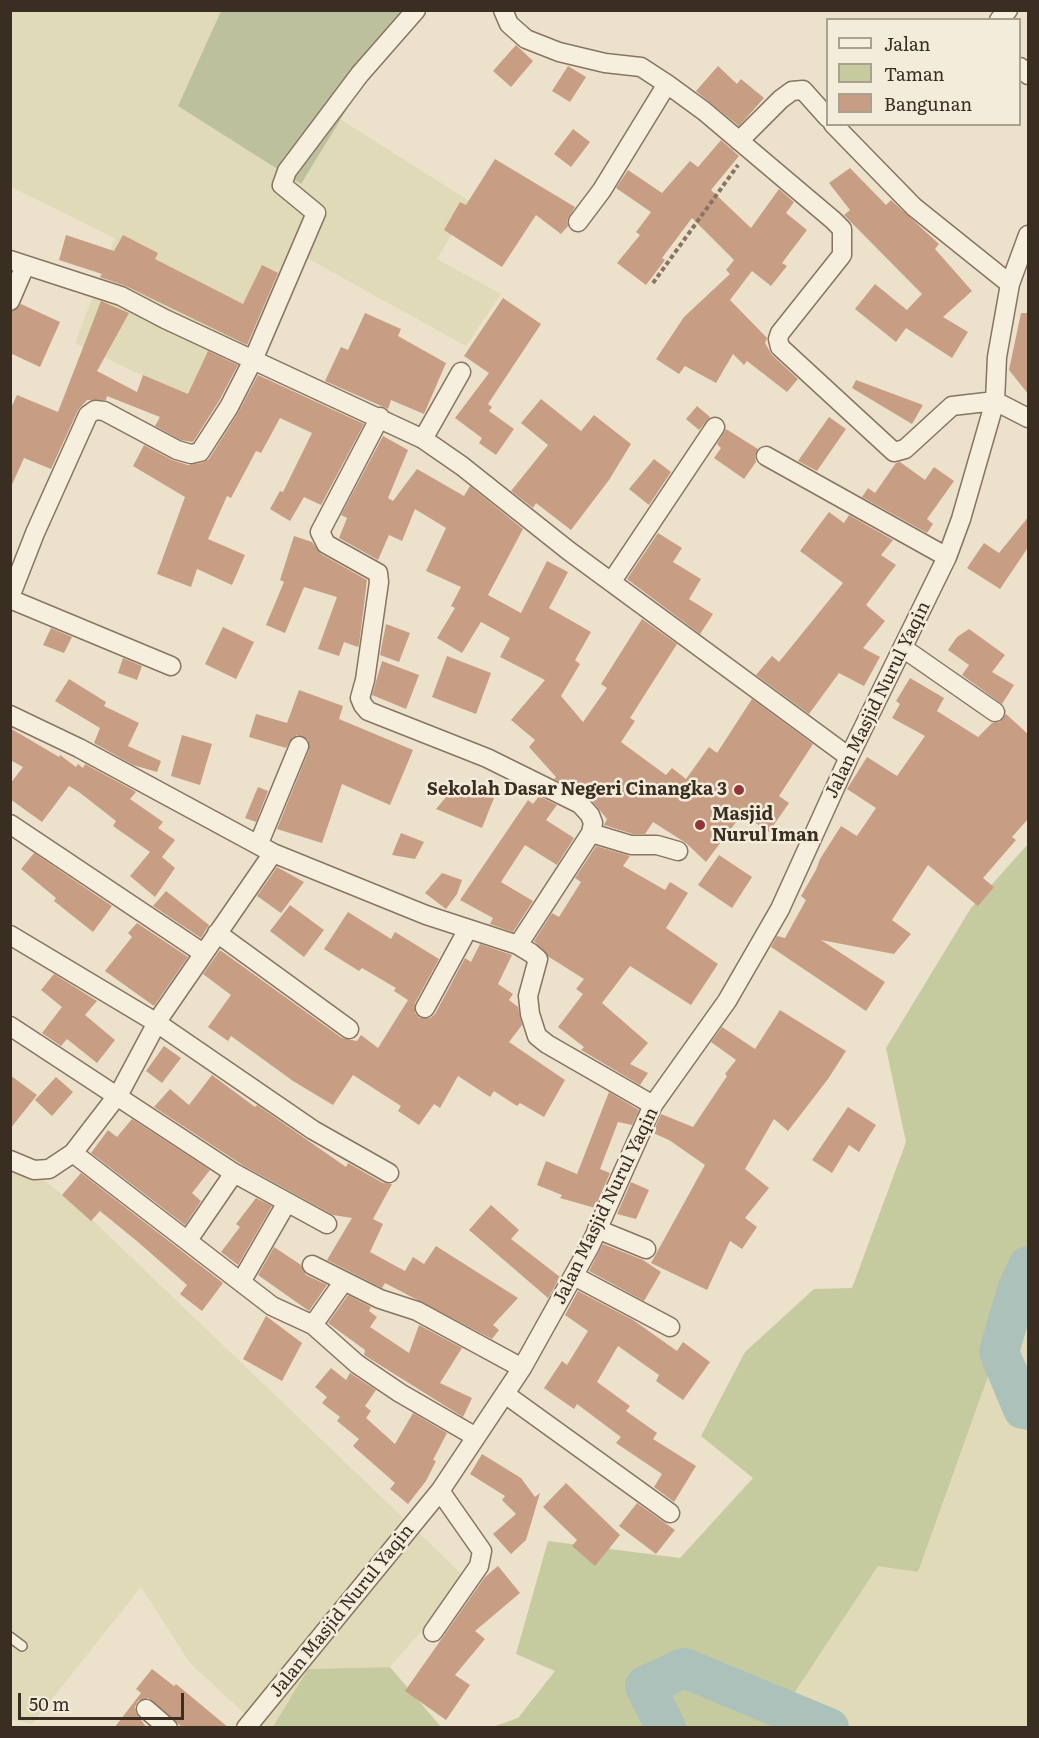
<!DOCTYPE html>
<html>
<head>
<meta charset="utf-8">
<style>
	body { margin:0 }
	#map { position:relative; width:1039px; height:1738px; overflow:hidden; background:#ece1cb; font-family:Literata,serif }
	canvas { display:block }
	.frame { position:absolute; inset:0; border:12px solid #3a2d22; pointer-events:none }
	.legend { position:absolute; left:826px; top:18px; width:195px; height:108px; box-sizing:border-box; background:#f4ecda; border:2px solid #aaa090; margin:0; padding:8px 10px; list-style:none; font-size:18px; color:#3a2d22 }
	.legend li { display:flex; align-items:center; gap:12px; height:30px }
	.legend b { width:30px; border:2px solid #aaa090 }
	.scale { position:absolute; left:18px; top:1693px; width:166px; height:27px; box-sizing:border-box; border:3px solid #3a2d22; border-top:0; padding-left:8px; font-size:18px; line-height:21px; white-space:nowrap; color:#3a2d22; -webkit-text-stroke:4px #f4ecda; paint-order:stroke }
</style>
</head>
<body>
<div id="map">
<canvas width="1039" height="1738"></canvas>
<div class="frame"></div>
<ul class="legend">
<li><b style="height:8px;background:#f7efde"></b>Jalan</li>
<li><b style="height:16px;background:#c6ca9f"></b>Taman</li>
<li><b style="height:16px;background:#c79e83"></b>Bangunan</li>
</ul>
<div class="scale">50 m</div>
</div>
<script>
const context = document.querySelector('canvas').getContext('2d');
context.lineJoin = 'round';
function paint(path, color) {
  context.fillStyle = color;
  context.fill(path, 'evenodd');
}
function poly(rows) {
  const path = new Path2D();
  for (const r of rows) {
    path.moveTo(r[0], r[1]);
    for (let i = 2; i < r.length; i += 2) path.lineTo(r[i], r[i + 1]);
  }
  return path;
}
function trace(path, color, width, dash) {
  context.strokeStyle = color;
  context.lineWidth = width;
  context.lineCap = dash ? 'butt' : 'round';
  context.setLineDash(dash || []);
  context.stroke(path);
}
function write(font, color, halo, rows, align = 'center') {
  context.font = font + ' Literata,serif';
  context.lineWidth = 5;
  context.setLineDash([]);
  context.textBaseline = 'middle';
  context.strokeStyle = halo;
  context.fillStyle = color;
  for (const [text, x, y, turn = 0] of rows) {
    context.save();
    context.translate(x, y);
    context.rotate((+turn || 0) * Math.PI / 180);
    context.textAlign = isNaN(turn) ? turn : align;
    if (halo) context.strokeText(text, 0, 0);
    context.fillText(text, 0, 0);
    context.restore();
  }
}
const farmland = poly([
	[10,11,221,11,178,106,301,183,340,119,471,202,437,259,501,294,466,346,307,258,273,333,233,334,198,402,75,343,115,238,11,187],
	[10,1153,84,1212,467,1579,390,1667,308,1669,272,1727,259,1727,190,1663,141,1587,32,1724,11,1719],
	[1028,1265,1028,1727,772,1728,878,1565,918,1572]
]);
const green = poly([
	[1028,844,1028,1265,918,1572,878,1566,772,1727,490,1728,518,1718,555,1671,516,1654,548,1541,680,1558,753,1478,701,1436,745,1352,814,1289,852,1288,906,1142,886,1048,971,908],
	[390,1667,441,1727,272,1728,308,1669]
]);
const cemetery = poly([
	[221,11,407,11,301,184,178,106]
]);
const river = poly([
	[1028,1266,1017,1290,999,1352,1023,1409,1028,1410],
	[666,1728,645,1686,684,1668,829,1728]
]);
const building = poly([
	[516,45,533,61,511,87,493,71],
	[568,66,586,77,570,102,552,91],
	[718,66,737,84,741,79,764,98,739,126,696,91],
	[573,129,590,142,571,167,554,154],
	[721,140,739,156,711,190,751,228,779,189,794,202,786,213,807,230,782,263,787,266,771,286,752,271,730,300,767,338,765,343,772,355,798,379,787,392,747,361,744,365,733,354,716,383,685,366,679,374,656,359,684,317,730,274,726,270,734,260,692,218,662,258,665,260,646,285,617,263,640,235,636,232,651,212,616,188,628,170,662,193,690,161,698,167],
	[495,159,575,207,567,220,568,226,561,234,536,215,502,267,444,230,460,202,466,205],
	[850,168,886,205,891,200,939,244,935,249,972,291,943,317,968,332,952,358,906,328,896,342,855,309,875,284,907,310,922,294,844,215,850,210,829,183],
	[66,235,114,251,123,235,158,253,155,259,243,304,262,265,278,273,247,345,126,286,100,277,102,274,59,260],
	[503,298,541,324,488,404,492,407,489,411,514,429,496,455,479,443,482,438,455,418,489,373,464,356],
	[101,301,129,313,97,371,137,392,143,375,188,394,208,351,238,365,219,401,193,442,181,440,155,426,160,417,107,396,106,400,87,400,78,410,51,469,24,458,10,489,10,410,17,395,58,412],
	[21,304,60,322,40,367,10,353,10,312],
	[365,313,401,329,398,336,446,363,424,414,391,400,388,409,325,381,341,347,348,350],
	[1021,313,1029,313,1029,395,1009,370],
	[258,375,364,424,321,505,304,497,290,521,270,509,280,491,283,492,312,433,280,418,261,453,256,451,231,498,227,496,208,539,245,555,232,585,197,569,191,587,157,574,185,497,133,466,144,445,172,460,188,465,202,463,209,459,238,413],
	[856,380,923,405,912,424,852,388],
	[541,399,581,431,594,415,631,444,609,480,571,530,536,503,533,508,511,491,548,445,521,423],
	[697,406,710,417,699,430,686,419],
	[829,417,846,429,817,471,798,461],
	[726,429,758,449,755,456,756,462,744,479,714,458,721,448,717,444],
	[383,436,408,450,388,498,393,501,417,469,464,496,470,486,523,529,488,595,521,613,547,561,568,572,549,608,591,632,575,660,580,664,561,696,583,722,607,688,601,684,642,619,677,644,630,718,635,721,621,742,666,775,672,768,686,779,709,747,717,753,752,699,813,744,779,796,789,803,769,832,742,814,706,862,686,843,653,822,645,834,633,834,604,825,607,819,588,796,554,779,556,777,529,747,535,740,511,720,545,680,500,657,510,638,481,622,462,653,437,638,455,608,451,606,461,587,426,571,446,528,415,509,402,541,389,535,378,560,339,538,347,518,341,515],
	[654,459,671,472,649,505,629,489],
	[900,462,925,480,934,467,954,481,927,519,933,524,927,533,862,497,868,488,875,493,896,463],
	[829,512,844,523,849,515,893,540,881,555,896,565,866,605,885,621,863,648,880,657,864,686,839,673,809,714,756,675,772,656,779,662,843,583,800,551],
	[1029,516,1029,546,1000,589,967,568,984,543,999,553],
	[658,533,682,548,673,562,701,579,689,599,713,614,700,634,627,579],
	[294,536,312,542,321,554,367,580,359,645,358,647,344,642,339,656,318,649,337,597,304,587,285,633,266,625,284,582,280,580],
	[386,624,410,633,399,662,380,655],
	[223,627,254,642,236,679,205,664],
	[51,628,72,637,64,653,43,645],
	[969,629,1005,655,992,672,1014,685,1002,704,962,675,969,665,948,650,957,637],
	[447,656,491,673,476,714,432,697],
	[123,658,142,666,137,680,118,673],
	[382,661,419,675,406,709,372,695],
	[910,678,944,698,937,711,978,737,992,723,1000,722,1006,714,1029,735,1029,818,1012,837,1016,840,983,878,994,887,978,906,928,865,892,920,911,934,894,954,821,940,885,982,866,1011,771,947,777,936,785,938,806,900,801,896,816,870,820,859,841,826,857,836,876,808,847,789,867,757,897,776,925,736,892,718,900,704,896,701],
	[69,679,106,702,104,706,139,723,128,746,161,761,157,772,133,765,94,743,100,728,55,701],
	[299,690,343,706,339,719,413,750,390,805,342,784,322,843,277,829,309,750,308,740,297,735,292,738,286,748,249,737,256,714,287,723],
	[10,728,59,757,60,755,76,767,78,764,83,768,85,764,133,790,136,792,130,799,163,822,158,828,175,840,162,857,175,868,155,897,130,876,150,852,113,826,116,821,79,792,69,786,42,822,10,799,10,784,23,767,10,760],
	[182,735,212,744,200,785,171,776],
	[457,784,494,798,482,828,436,809],
	[258,787,268,791,256,822,245,818],
	[539,796,557,805,546,820,574,838,557,865,525,845,501,882,533,901,513,932,490,924,493,918,460,900,528,800,533,804],
	[401,833,424,842,415,859,392,855],
	[596,846,630,856,623,866,665,890,670,882,688,893,666,928,718,964,691,1005,630,966,602,1003,648,1043,630,1064,648,1073,640,1085,581,1050,584,1047,558,1027,583,994,576,989,584,979,549,957,534,941,552,913,559,917,581,882,575,878],
	[34,853,112,906,93,932,54,901,56,898,21,869],
	[719,855,752,877,732,908,698,885],
	[277,867,304,882,281,913,257,896],
	[442,873,462,880,457,894,446,909,425,893],
	[166,891,209,925,201,938,153,906],
	[290,905,324,930,304,957,270,931],
	[348,912,391,939,395,932,439,959,415,1003,415,1013,420,1018,430,1018,435,1014,465,958,471,962,480,944,512,955,498,984,513,994,509,1000,518,1007,522,1025,509,1042,565,1080,544,1117,520,1103,517,1106,494,1091,490,1097,458,1076,440,1108,434,1104,419,1125,398,1111,401,1106,353,1075,333,1105,293,1081,231,1036,228,1041,208,1027,231,995,203,974,220,950,342,1038,357,1041,361,1035,378,1048,408,1000,394,991,396,988,362,968,359,971,324,949],
	[137,923,188,957,154,1006,105,971,132,937,128,933],
	[54,974,97,1001,85,1015,115,1040,97,1063,67,1039,61,1046,42,1033,62,1007,41,990],
	[780,1010,846,1051,828,1079,788,1131,774,1119,745,1169,769,1188,745,1218,757,1227,742,1249,730,1241,707,1290,651,1263,705,1165,669,1140,653,1133,661,1114,693,1127,727,1076,725,1074,736,1060,711,1042,722,1027,755,1049],
	[164,1046,181,1058,162,1083,146,1071],
	[10,1075,37,1095,10,1129],
	[212,1075,255,1107,257,1105,346,1167,348,1163,383,1183,392,1184,373,1219,383,1224,370,1252,405,1271,413,1257,424,1264,436,1246,518,1298,493,1325,499,1330,492,1339,385,1283,382,1288,327,1260,352,1218,333,1215,244,1166,154,1107,170,1089,189,1105],
	[56,1077,73,1092,52,1116,35,1100],
	[609,1092,639,1110,632,1125,618,1122,600,1169,610,1173,595,1208,560,1198,562,1195,537,1185,546,1161,577,1174],
	[848,1107,876,1125,859,1152,849,1145,832,1173,812,1160],
	[132,1119,210,1170,192,1193,201,1201,185,1225,91,1153,108,1130,117,1137],
	[81,1173,223,1283,202,1311,180,1294,187,1285,138,1242,100,1211,91,1221,62,1195],
	[631,1182,649,1190,636,1219,617,1214],
	[256,1198,272,1206,238,1265,221,1252,240,1227,236,1224],
	[491,1205,519,1230,511,1239,560,1277,546,1302,548,1298,469,1230],
	[603,1244,643,1260,661,1272,644,1301,589,1271],
	[274,1247,301,1265,306,1275,327,1285,309,1311,258,1275],
	[578,1291,633,1320,677,1351,683,1342,710,1362,683,1400,656,1381,659,1375,618,1346,597,1382,630,1406,626,1411,657,1433,653,1439,696,1466,674,1502,654,1487,662,1474,616,1443,621,1437,577,1404,574,1409,544,1388,562,1361,567,1365,588,1331,565,1315],
	[348,1295,371,1307,369,1311,377,1317,370,1327,409,1353,419,1325,462,1348,440,1383,472,1398,463,1417,364,1355,365,1350,328,1323],
	[266,1316,302,1343,282,1381,243,1359],
	[331,1368,346,1380,350,1373,376,1390,365,1406,371,1411,366,1418,395,1444,413,1413,447,1433,433,1460,436,1461,426,1481,408,1504,390,1489,395,1483,353,1446,359,1439,337,1421,340,1417,322,1403,327,1397,315,1387],
	[482,1454,521,1478,535,1497,540,1493,526,1540,511,1554,493,1534,516,1514,502,1500,505,1496,470,1474],
	[566,1483,620,1535,595,1566,572,1546,577,1540,543,1507],
	[637,1503,675,1530,656,1554,619,1526],
	[498,1566,520,1593,475,1631,485,1639,455,1675,470,1685,446,1720,405,1691,485,1577],
	[152,1669,174,1686,176,1684,229,1728,183,1728,148,1698,138,1701,135,1707,136,1713,147,1728,114,1728,141,1693,136,1689]
]);
const path = poly([
	[653,283,738,165]
]);
const lane = poly([
	[10,1637,22,1646]
]);
const street = poly([
	[503,10,509,24,526,39,559,52,605,63,641,67,667,84,704,111,833,220,842,229,842,255,780,333,778,339,780,347,894,452,905,449,952,406,995,401,1028,418],
	[999,20,1008,10],
	[1020,67,1028,75],
	[833,124,914,207,1010,284],
	[739,141,781,99,792,91,803,90,828,118],
	[578,222,602,190,667,84],
	[10,260,121,296,165,319,423,439,462,466,569,551,849,757],
	[10,301,25,266],
	[380,417,320,532,326,544,378,573,379,582,365,680,360,698,363,705,368,711,487,758,580,804,590,815,593,823,591,833,518,945],
	[423,439,461,372],
	[766,456,947,557],
	[612,581,715,427],
	[10,597,35,533,88,415,95,410,104,411,177,450,191,454,200,452,229,407,253,360,316,213,282,185,287,171,360,74,416,10],
	[10,599,171,666],
	[903,648,995,712],
	[10,715,79,748,273,853,426,915,518,945,531,953,538,959,528,996,530,1014,537,1036,547,1044,653,1105],
	[10,824,203,953],
	[591,833,631,845,657,845,678,851],
	[259,843,299,746],
	[217,933,349,1029],
	[10,935,157,1023,313,1130,389,1173],
	[425,1008,468,929],
	[10,1026,234,1173,327,1224],
	[73,1153,272,1306,313,1325,357,1364,400,1393,476,1437],
	[10,1160,34,1170,49,1169,73,1153,120,1092,160,1017,273,853],
	[597,1229,646,1249],
	[188,1240,234,1173],
	[312,1265,380,1299,417,1311,522,1368],
	[574,1276,670,1327],
	[241,1282,286,1204],
	[313,1325,344,1281],
	[505,1394,670,1513],
	[433,1632,479,1566,482,1551,440,1491],
	[146,1709,168,1728],
	[246,1728,440,1491,522,1368,590,1246,653,1105,727,1001,780,909,849,757,947,557,961,519,995,401,997,357,1010,284,1028,235]
]);
const markers = [
	[739,790,6,"#933437"],
	[700,825,6,"#933437"]
];
const streetNames = [
	["Jalan Masjid Nurul Yaqin",878,700,-64],
	["Jalan Masjid Nurul Yaqin",606,1206,-64],
	["Jalan Masjid Nurul Yaqin",342,1611,-51]
];
const poiNames = [
	["Sekolah Dasar Negeri Cinangka 3",727,790],
	["Masjid",712,815,"left"],
	["Nurul Iman",712,836,"left"]
];
paint(farmland, '#e1dab8');
paint(green, '#c6ca9f');
paint(cemetery, '#bcc09d');
trace(river, '#abc1ba', 40);
paint(building, '#c79e83');
trace(lane, '#887460', 12);
trace(street, '#887460', 21);
trace(path, '#887460', 4, [4.5, 3]);
trace(lane, '#f7efde', 9);
trace(street, '#f7efde', 18);
for (const [x, y, r, color] of markers) {
  const dot = new Path2D();
  dot.arc(x, y, r, 0, 2 * Math.PI);
  context.fillStyle = color;
  context.fill(dot);
  trace(dot, '#f4ecda', 2);
}
write('18px', '#3a2d22', '#f4ecda', streetNames);
write('bold 18px', '#3a2d22', '#f4ecda', poiNames, 'right');
</script>
</body>
</html>
